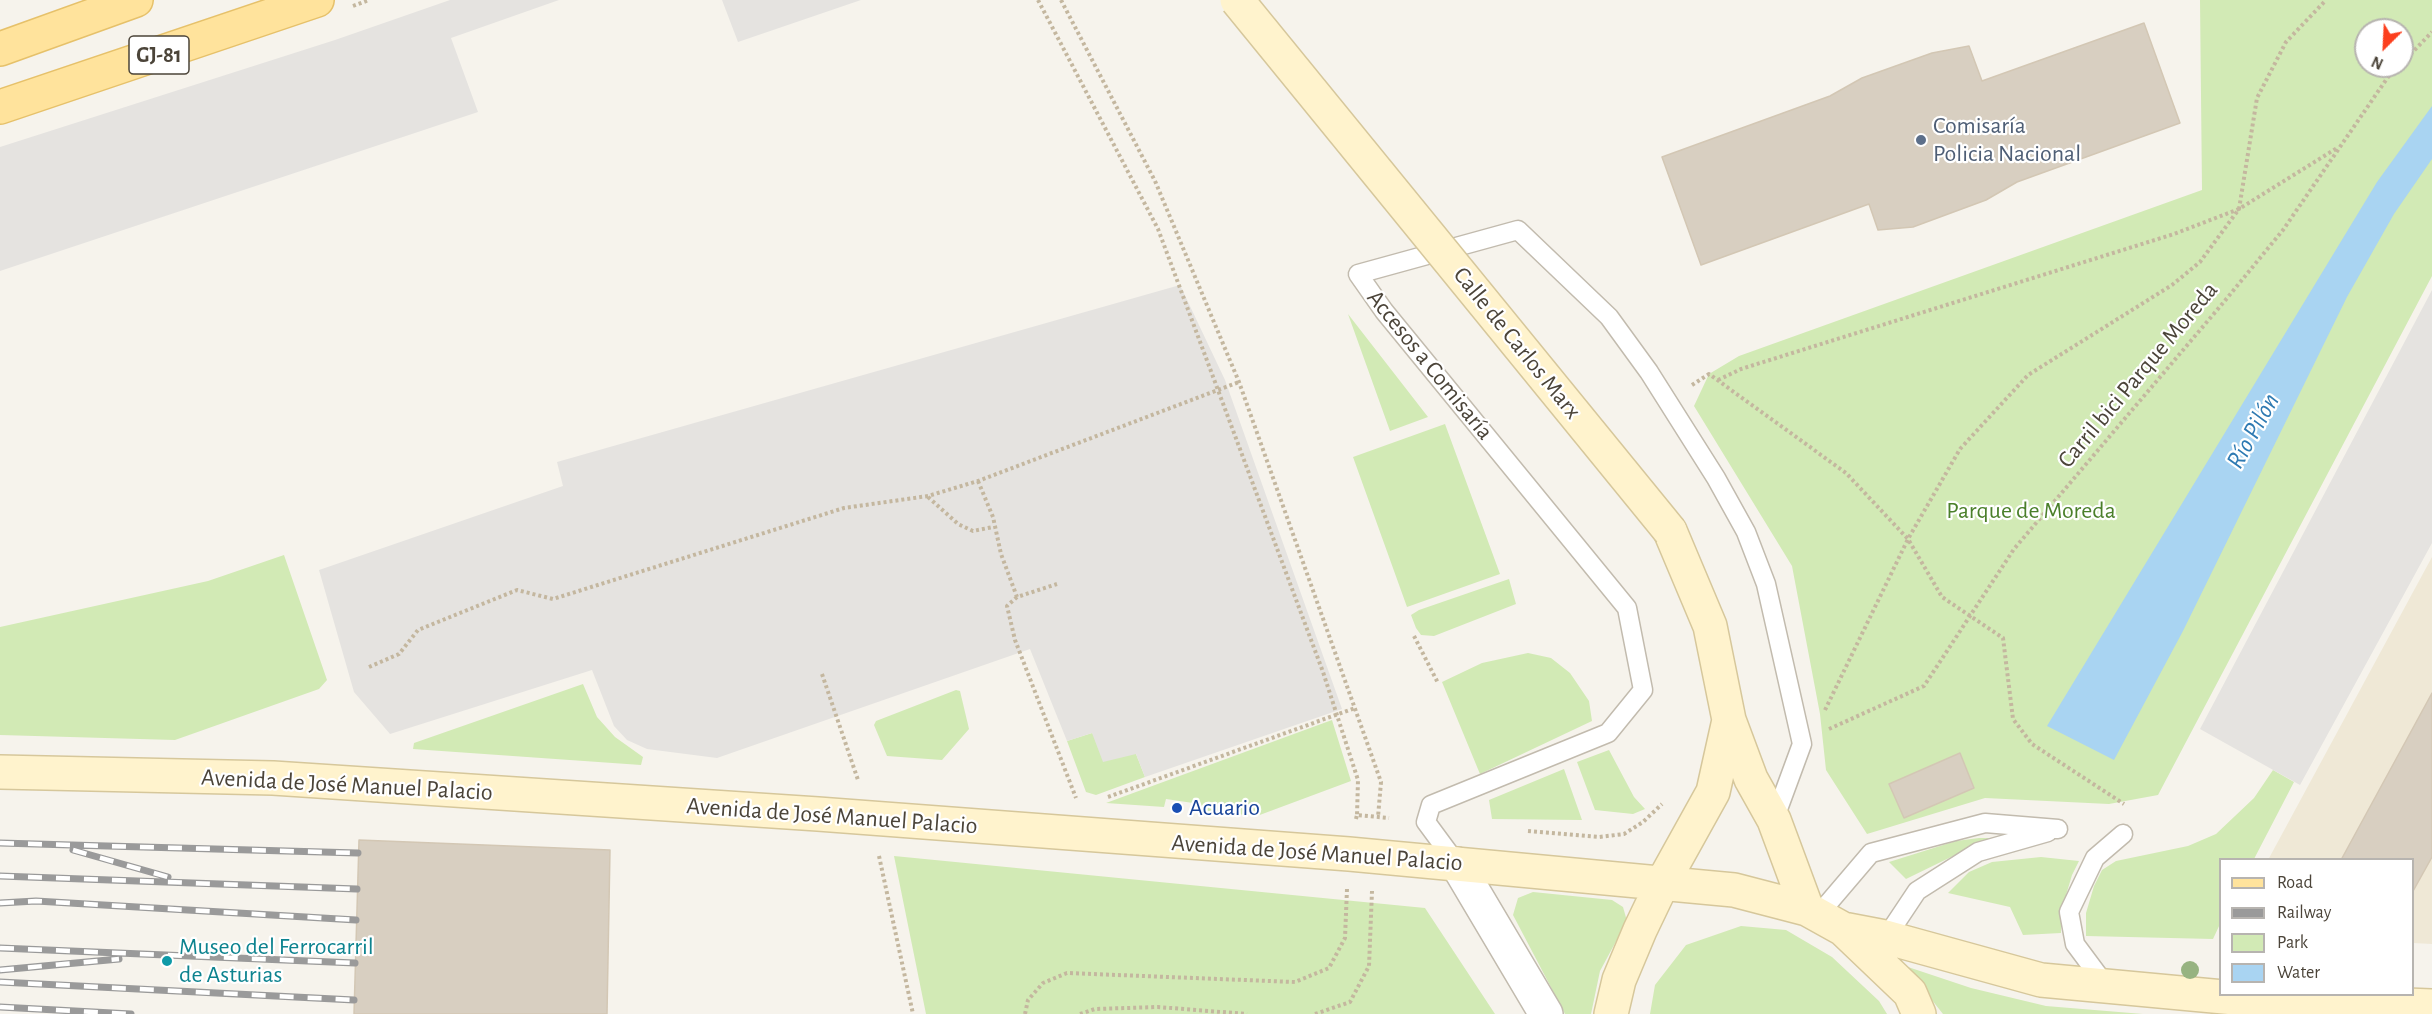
<!DOCTYPE html>
<html>
<head>
<meta charset="utf-8">
<style>
	body { margin:0 }
	#map { position:relative; width:2432px; height:1014px; overflow:hidden; background:#f6f3ec; font-family:"Alegreya Sans",sans-serif }
	canvas { display:block }
	.legend { position:absolute; left:2219px; top:858px; width:195px; height:138px; box-sizing:border-box; background:#fff; border:2px solid #b7b4b0; margin:0; padding:8px 10px; list-style:none; font-size:18px; color:#4b4439 }
	.legend li { display:flex; align-items:center; gap:12px; height:30px }
	.legend b { width:30px; border:2px solid #b7b4b0 }
	.north { position:absolute; left:2354px; top:18px; width:60px; height:60px; box-sizing:border-box; background:#fff; border:2px solid #b7b4b0; border-radius:50%; rotate:204deg; font-size:16px; font-weight:700; line-height:24px; text-align:center; color:#4b4439 }
	.north::after { content:''; display:block; margin:auto; width:21px; height:27px; background:#fc3f1d; clip-path:polygon(50% 0,100% 100%,50% 72%,0 100%) }
</style>
</head>
<body>
<div id="map">
<canvas width="2432" height="1014"></canvas>
<ul class="legend">
<li><b style="height:8px;background:#ffe39c"></b>Road</li>
<li><b style="height:8px;background:#9a9a9a"></b>Railway</li>
<li><b style="height:16px;background:#d2eab5"></b>Park</li>
<li><b style="height:16px;background:#a9d4f2"></b>Water</li>
</ul>
<div class="north">N</div>
</div>
<script>
const context = document.querySelector('canvas').getContext('2d');
context.lineJoin = 'round';
function paint(path, color) {
  context.fillStyle = color;
  context.fill(path, 'evenodd');
}
function poly(rows) {
  const path = new Path2D();
  for (const r of rows) {
    path.moveTo(r[0], r[1]);
    for (let i = 2; i < r.length; i += 2) path.lineTo(r[i], r[i + 1]);
  }
  return path;
}
function trace(path, color, width, dash) {
  context.strokeStyle = color;
  context.lineWidth = width;
  context.lineCap = dash ? 'butt' : 'round';
  context.setLineDash(dash || []);
  context.stroke(path);
}
function write(font, color, halo, rows, align = 'center') {
  context.font = font + ' "Alegreya Sans",sans-serif';
  context.lineWidth = 4.5;
  context.setLineDash([]);
  context.textBaseline = 'middle';
  context.strokeStyle = halo;
  context.fillStyle = color;
  for (const [text, x, y, turn = 0] of rows) {
    context.save();
    context.translate(x, y);
    context.rotate((+turn || 0) * Math.PI / 180);
    context.textAlign = isNaN(turn) ? turn : align;
    if (halo) context.strokeText(text, 0, 0);
    context.fillText(text, 0, 0);
    context.restore();
  }
}
const education = poly([
	[2432,557,2432,944,2413,943,2412,860,2268,860]
]);
const green = poly([
	[2200,0,2432,0,2432,276,2158,795,2109,804,1985,798,1867,834,1826,770,1820,714,1792,566,1694,406,1709,374,1739,356,2202,190],
	[2366,30,2402,30,2402,66,2366,66],
	[1348,314,1428,417,1390,431],
	[1445,424,1500,574,1407,607,1353,457],
	[284,555,327,680,319,689,175,740,0,735,0,627,208,581],
	[1509,579,1516,604,1434,636,1421,635,1416,628,1411,615,1419,610],
	[1528,653,1551,658,1570,673,1589,701,1592,721,1480,774,1442,682,1482,663],
	[583,684,597,717,615,737,643,757,641,765,413,749,414,743],
	[956,690,960,691,969,729,942,760,887,756,874,725,876,721],
	[1332,720,1351,781,1257,816,1193,810,1193,803,1166,799,1164,807,1106,803],
	[1092,733,1136,754,1145,777,1096,795,1086,792,1067,741],
	[1609,750,1634,797,1645,809,1633,814,1595,810,1577,762],
	[1564,769,1582,820,1492,819,1489,800],
	[2273,770,2294,782,2254,859,2220,860,2220,924,2213,939,2086,936,2086,913,2094,886,2102,870,2116,861,2188,846,2216,834,2254,798],
	[1979,838,1990,838,1906,879,1889,862,1956,841],
	[894,856,1425,908,1495,1014,926,1014],
	[2041,857,2079,861,2072,875,2061,912,2061,933,2023,935,2010,907,1948,893,1969,872,1992,862],
	[1533,892,1612,900,1623,907,1627,921,1600,971,1591,1014,1565,1014,1513,915,1518,898],
	[1741,926,1786,930,1832,957,1879,1001,1887,1014,1650,1014,1655,985,1686,945],
	[1905,966,1971,988,2046,1006,2143,1014,1943,1014]
]);
const parking = poly([
	[450,0,559,0,451,38,478,112,0,271,0,147,335,40],
	[722,0,861,0,738,42],
	[1180,285,1225,380,1342,709,1145,777,1136,754,1103,762,1092,733,1067,741,1030,649,717,758,647,749,627,740,614,726,592,670,390,734,354,692,319,570,563,486,557,462],
	[2432,290,2432,543,2300,785,2200,729]
]);
const water = poly([
	[2432,106,2432,159,2394,214,2347,297,2183,631,2114,760,2047,726,2377,182]
]);
const building = poly([
	[2144,23,2180,123,2017,182,1986,200,1913,227,1878,230,1869,204,1701,265,1662,157,1830,96,1862,78,1932,53,1969,46,1982,81,2144,23],
	[2432,693,2432,857,2412,893,2412,860,2341,860,2432,693],
	[1960,753,1974,788,1904,818,1889,784,1960,753],
	[359,840,610,850,607,1014,354,1014,359,840]
]);
const path = poly([
	[1038,0,1158,229,1323,672,1358,780,1357,815],
	[1061,0,1155,181,1239,382,1381,782,1378,817],
	[353,6,369,0],
	[2402,63,2432,32],
	[1718,380,1741,369,2174,234,2239,209,2337,148],
	[1692,385,1709,374,1846,473,1908,539,1942,597,2003,638,2013,719,2032,744,2124,804],
	[978,481,993,517,1001,554,1017,597,1057,584],
	[928,497,958,524,973,531,993,527],
	[1017,597,1007,606,1015,640,1076,798],
	[1414,636,1438,683],
	[369,667,399,654,418,630,517,590,553,599,844,508,928,496,978,481,1239,382],
	[822,674,858,780],
	[1825,710,1908,539,1960,449,2028,375,2172,285,2200,262,2239,209,2257,98,2286,42,2326,0],
	[1829,729,1924,686,2014,549,2223,303,2283,230,2388,77,2399,66],
	[1108,797,1355,708],
	[1356,819,1357,815,1389,818],
	[1528,831,1599,837,1624,834,1643,822,1662,804],
	[879,856,913,1014],
	[1025,1014,1028,1000,1043,983,1067,973,1295,982,1329,968,1345,938,1347,889],
	[1080,1014,1095,1009,1158,1007,1247,1014],
	[1315,1014,1350,1002,1369,966,1372,891]
]);
const service = poly([
	[1457,864,1426,822,1431,805,1608,733,1643,690,1627,608,1384,311,1358,274,1518,230,1609,317,1649,372,1716,478,1746,532,1766,584,1802,744,1774,820],
	[1819,914,1871,853,1985,823,2058,829],
	[1883,942,1917,891,1978,852,2048,832],
	[2107,987,2075,944,2069,912,2095,858,2123,834]
]);
const minor = poly([
	[1457,864,1546,1014]
]);
const secondary = poly([
	[1670,531,1710,626,1729,720,1751,779,1774,820,1807,909],
	[0,772,273,778,818,814,1349,854,1734,890,1807,909,1843,929,1910,993,1919,1014],
	[1843,929,1885,937,2041,980,2234,998,2432,1006],
	[1611,1014,1619,980,1640,930,1663,882,1713,792,1729,720]
]);
const primary = poly([
	[0,49,136,0],
	[0,107,317,0]
]);
const rail = poly([
	[0,843,358,853],
	[73,850,168,877],
	[0,876,357,889],
	[0,903,36,901,356,920],
	[0,948,355,963],
	[0,970,119,959],
	[0,982,354,1000],
	[0,1007,131,1014]
]);
const secondaryBridge = poly([
	[1237,0,1670,531]
]);
const trees = [
	[2190,970]
];
const markers = [
	[1921,140,6,"#5c6f8a"],
	[1177,808,6,"#1a4fb4"],
	[167,961,6,"#0f9aa8"]
];
const shields = [
	[159,55,60]
];
const shieldNames = [
	["GJ-81",159,55]
];
const serviceNames = [
	["Comisaría",1933,126],
	["Policia Nacional",1933,154]
];
const streetNames = [
	["Calle de Carlos Marx",1517,343,51],
	["Accesos a Comisaría",1430,365,51],
	["Carril bici Parque Moreda",2138,375,-50],
	["Avenida de José Manuel Palacio",347,785,3],
	["Avenida de José Manuel Palacio",832,816,4],
	["Avenida de José Manuel Palacio",1317,853,4]
];
const parkNames = [
	["Parque de Moreda",2031,511]
];
const transitNames = [
	["Acuario",1189,808]
];
const cultureNames = [
	["Museo del Ferrocarril",179,947],
	["de Asturias",179,975]
];
const waterNames = [
	["Río Pilón",2253,431,-61]
];
paint(education, '#efe8d6');
paint(green, '#d2eab5');
paint(parking, '#e5e3e0');
paint(water, '#a9d4f2');
paint(building, '#d8cfc1');
trace(building, '#d3c7b4', 1.5);
trace(service, '#c2bbae', 21);
trace(minor, '#c2bbae', 36);
trace(secondary, '#d6c79b', 36);
trace(primary, '#e6c16a', 36);
trace(path, '#c4b79f', 4, [3, 3]);
trace(service, '#fff', 18);
trace(minor, '#fff', 33);
trace(secondary, '#fff3cd', 33);
trace(primary, '#ffe39c', 33);
trace(rail, '#9a9a9a', 7);
trace(rail, '#fff', 4.5, [14]);
trace(secondaryBridge, '#d6c79b', 36, []);
trace(secondaryBridge, '#fff3cd', 33);
context.fillStyle = '#97b381';
for (const [x, y] of trees) {
  context.beginPath();
  context.arc(x, y, 9, 0, 2 * Math.PI);
  context.fill();
}
for (const [x, y, r, color] of markers) {
  const dot = new Path2D();
  dot.arc(x, y, r, 0, 2 * Math.PI);
  context.fillStyle = color;
  context.fill(dot);
  trace(dot, '#fff', 2);
}
for (const [x, y, w] of shields) {
  const box = new Path2D();
  box.roundRect(x - w / 2, y - 19, w, 38, 4.5);
  context.fillStyle = '#fff';
  context.fill(box);
  trace(box, '#4b4439', 1.5);
}
write('bold 22px', '#4b4439', null, shieldNames);
write('24px', '#4e5e75', '#fff', serviceNames, 'left');
write('24px', '#4b4439', '#fff', streetNames);
write('24px', '#4a7f2a', '#fff', parkNames);
write('24px', '#164399', '#fff', transitNames, 'left');
write('24px', '#0d838f', '#fff', cultureNames, 'left');
write('italic 26px', '#2e7ab2', '#fff', waterNames);
</script>
</body>
</html>
